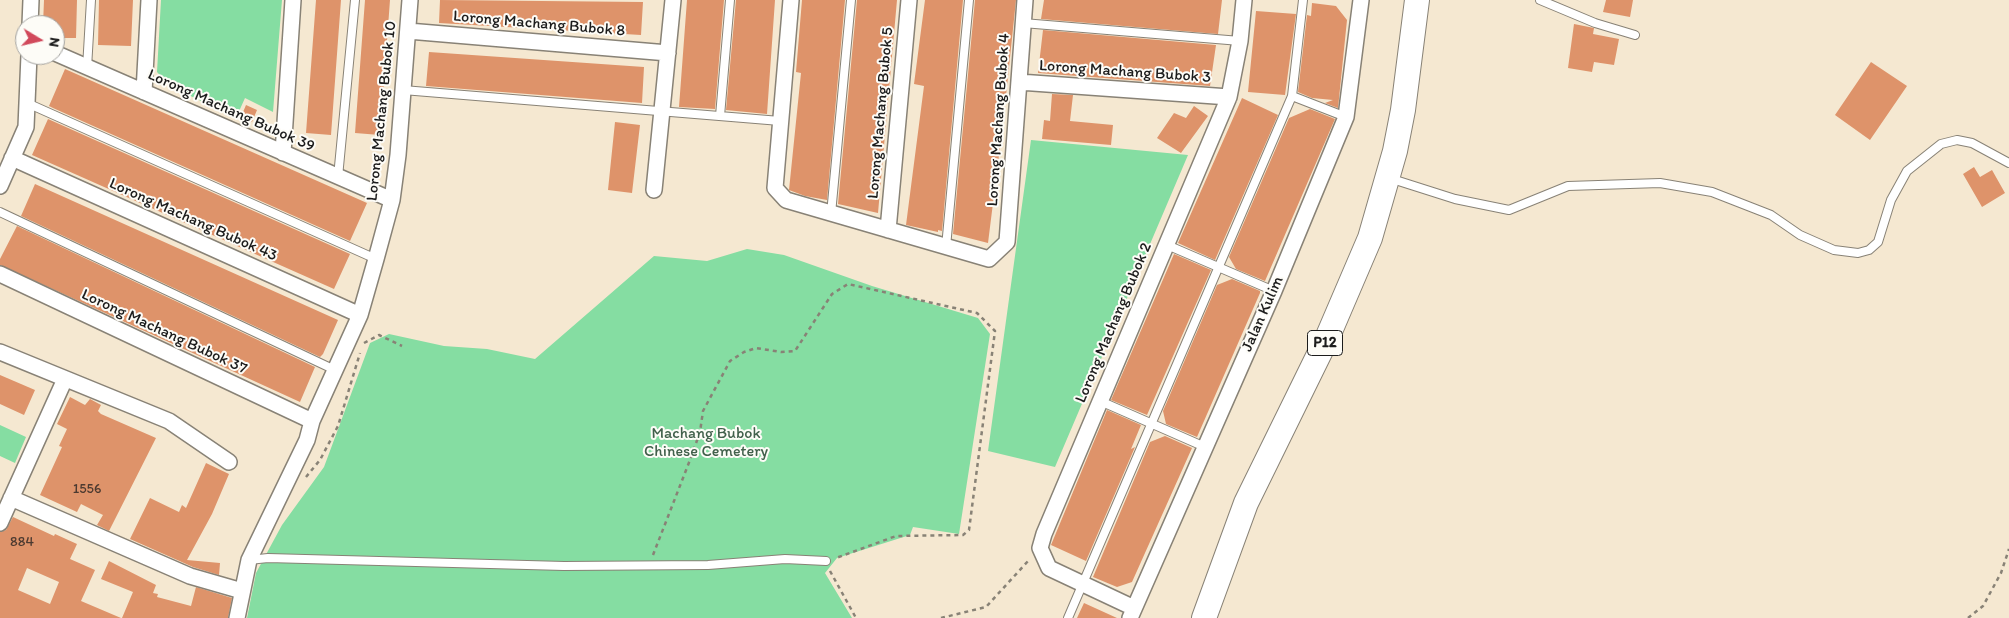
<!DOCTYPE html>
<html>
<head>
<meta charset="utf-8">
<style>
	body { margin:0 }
	#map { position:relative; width:2009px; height:618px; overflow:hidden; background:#f5e8d1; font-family:Itim,sans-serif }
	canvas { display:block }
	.north { position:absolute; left:15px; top:15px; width:50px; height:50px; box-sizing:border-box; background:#fdfcf7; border:1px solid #a3a29f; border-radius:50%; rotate:99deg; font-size:14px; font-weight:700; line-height:20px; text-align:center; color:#1c1c1c }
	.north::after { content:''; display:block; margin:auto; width:18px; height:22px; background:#d1495b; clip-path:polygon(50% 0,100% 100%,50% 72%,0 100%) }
</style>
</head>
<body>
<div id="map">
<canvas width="2009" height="618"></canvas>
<div class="north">N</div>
</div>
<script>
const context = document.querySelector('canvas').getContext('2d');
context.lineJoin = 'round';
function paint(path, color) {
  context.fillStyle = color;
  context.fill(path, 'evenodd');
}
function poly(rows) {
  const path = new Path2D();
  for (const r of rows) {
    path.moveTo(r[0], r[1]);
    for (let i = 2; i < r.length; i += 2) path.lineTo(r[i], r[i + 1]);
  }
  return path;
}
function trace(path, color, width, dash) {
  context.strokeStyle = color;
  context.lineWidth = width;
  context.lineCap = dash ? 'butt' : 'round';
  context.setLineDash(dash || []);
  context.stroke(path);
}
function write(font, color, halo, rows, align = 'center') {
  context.font = font + ' Itim,sans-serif';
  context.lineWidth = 4;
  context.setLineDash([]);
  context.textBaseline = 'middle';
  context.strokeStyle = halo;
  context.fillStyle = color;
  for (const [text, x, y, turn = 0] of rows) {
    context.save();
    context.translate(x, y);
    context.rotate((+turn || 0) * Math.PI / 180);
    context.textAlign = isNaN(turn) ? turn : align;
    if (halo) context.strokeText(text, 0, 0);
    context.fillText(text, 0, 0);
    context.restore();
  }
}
const green = poly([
	[161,0,282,0,273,112,245,98,236,118,170,86,157,72],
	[1031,140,1188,155,1055,467,988,451],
	[747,249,784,255,872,286,978,318,990,334,959,534,913,527,910,535,837,558,825,573,852,618,247,618,256,573,282,525,324,467,370,343,389,334,444,346,487,349,535,359,654,256,707,261],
	[0,425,26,437,15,463,0,456]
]);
const building = poly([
	[44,0,77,0,76,38,55,38,55,25,43,25],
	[99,0,133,0,131,46,98,45],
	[316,0,341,0,331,135,306,133],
	[365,0,390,0,380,135,355,133],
	[440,0,643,2,641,35,439,23],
	[687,0,724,0,715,109,679,107],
	[736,0,775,0,767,114,726,110],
	[802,0,845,0,827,200,805,196,789,190,801,73,796,72],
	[857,0,897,0,878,213,838,204],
	[925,0,963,0,942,231,938,230,938,232,906,225,924,86,914,84],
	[975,0,1016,0,1004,115,988,243,953,234],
	[1044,0,1222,0,1218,34,1041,19],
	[1606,0,1633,0,1630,17,1603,12],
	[1312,3,1336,6,1347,20,1338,108,1325,103,1333,100,1312,98,1298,92,1307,15,1311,16],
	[1256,11,1296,14,1285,95,1248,92],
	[1574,24,1594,28,1593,34,1619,39,1614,65,1594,62,1592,72,1568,68],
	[1043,30,1216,45,1210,86,1038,73],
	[429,52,644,67,642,103,426,86],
	[1871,62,1907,86,1870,140,1835,115],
	[65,69,367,203,350,241,53,108,49,106],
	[1052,94,1073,95,1070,121,1113,125,1111,145,1042,139,1044,120,1050,121],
	[1242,98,1278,115,1215,260,1178,243],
	[246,105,257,110,252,122,241,117],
	[1194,106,1208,116,1181,153,1157,138,1174,113,1186,118],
	[1310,109,1335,119,1265,281,1236,269,1229,257,1289,118],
	[48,119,350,254,334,289,32,155],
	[615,122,640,125,632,193,608,190],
	[1974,167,1980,177,1992,170,2005,193,1982,207,1963,174],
	[35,184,338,320,323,354,320,357,21,216],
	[17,226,315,367,300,402,0,265,0,259],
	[1174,254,1211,270,1147,415,1111,400],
	[1232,279,1260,291,1260,293,1197,437,1166,424,1163,411,1217,285],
	[0,375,35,390,24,415,0,404],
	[70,397,85,405,90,399,101,405,98,411,101,414,156,438,109,531,97,525,103,515,81,504,77,512,40,495,62,447,59,446,67,429,57,424],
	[1107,410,1141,425,1131,449,1135,447,1086,561,1051,545],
	[1165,436,1192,448,1132,582,1117,587,1093,577,1150,442],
	[206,463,229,474,212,514,187,560,220,563,219,575,193,567,130,539,150,498,179,512,182,505,186,508],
	[13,517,54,536,55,534,77,544,70,559,95,570,81,601,121,618,0,618,0,532,6,530],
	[27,568,59,582,50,604,18,590],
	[109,561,156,585,153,593,158,594,157,597,191,606,196,587,232,598,228,618,122,618,133,592,101,579],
	[1084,603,1117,618,1077,618]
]);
const path = poly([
	[364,343,379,335,402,346],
	[306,477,320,460,338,426,360,353],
	[653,555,690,460,700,432,703,411,730,361,744,352,756,348,781,352,795,351,832,294,848,284,977,313,995,331,969,530,963,535,896,536,836,558],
	[830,571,856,618],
	[941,618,986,607,1029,560],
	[1968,618,1983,606,2001,573,2009,549]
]);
const service = poly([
	[1540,0,1595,23,1635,35],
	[1023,23,1240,41],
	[87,68,91,0],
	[403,90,780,121],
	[1292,96,1346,117],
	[27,103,376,259],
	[720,116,730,0],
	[338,177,355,0],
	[1389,178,1455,199,1509,210,1568,186,1660,183,1712,192,1771,215,1800,235,1834,250,1858,253,1869,250,1878,242,1891,200,1907,171,1941,144,1957,140,1972,143,2009,163],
	[0,212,335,370],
	[831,214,851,0],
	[1167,245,1274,291],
	[946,247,969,0],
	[1100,401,1205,447],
	[249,560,268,558,564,566,708,565,785,559,826,561],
	[1068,618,1292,96,1303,0]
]);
const minor = poly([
	[791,0,775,188,786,200,989,259,1007,242,1025,0],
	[30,25,31,0],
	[408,31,668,53],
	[55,53,392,200],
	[1019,82,1229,97],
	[144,92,149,0],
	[283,153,293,0],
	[12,158,360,315],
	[0,186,26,127,29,55],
	[654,190,673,0],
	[888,230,909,0],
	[0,274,312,421],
	[0,352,169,421,229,462],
	[11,498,190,576,242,591],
	[0,523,65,379],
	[1134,608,1049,568,1040,548,1044,534,1229,97,1240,41,1244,0],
	[237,618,249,560,307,440,312,421,360,315,376,259,392,200,398,155,410,0],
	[1130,618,1274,291,1346,117,1361,0]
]);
const primary = poly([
	[1204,618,1246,503,1328,336,1370,238,1395,151,1403,110,1417,0]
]);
const numberNames = [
	["1556",87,489],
	["884",22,542]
];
const shields = [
	[1325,343,35]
];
const shieldNames = [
	["P12",1325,343]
];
const streetNames = [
	["Lorong Machang Bubok 8",539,24,5],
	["Lorong Machang Bubok 3",1125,72,4],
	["Lorong Machang Bubok 39",231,111,24],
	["Lorong Machang Bubok 10",382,111,-84],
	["Lorong Machang Bubok 5",881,113,-85],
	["Lorong Machang Bubok 4",999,120,-86],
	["Lorong Machang Bubok 43",193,220,24],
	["Jalan Kulim",1263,314,-66],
	["Lorong Machang Bubok 2",1114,323,-67],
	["Lorong Machang Bubok 37",164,332,25]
];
const parkNames = [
	["Machang Bubok",706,434],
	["Chinese Cemetery",706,452]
];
paint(green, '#85dda2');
paint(building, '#de936a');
trace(service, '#888276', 10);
trace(minor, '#888276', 18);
trace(primary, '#888276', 26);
trace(path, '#888276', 2.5, [4, 4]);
trace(service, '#fff', 8);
trace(minor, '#fff', 15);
trace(primary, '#fff', 24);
write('14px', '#4c3a30', null, numberNames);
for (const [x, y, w] of shields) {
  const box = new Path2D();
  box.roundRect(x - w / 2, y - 12.5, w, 25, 4);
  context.fillStyle = '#fdfcf7';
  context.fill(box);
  trace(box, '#1c1c1c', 1);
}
write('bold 15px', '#1c1c1c', null, shieldNames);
write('16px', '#1c1c1c', '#fdfcf7', streetNames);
write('16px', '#41604b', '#fdfcf7', parkNames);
</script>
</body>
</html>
